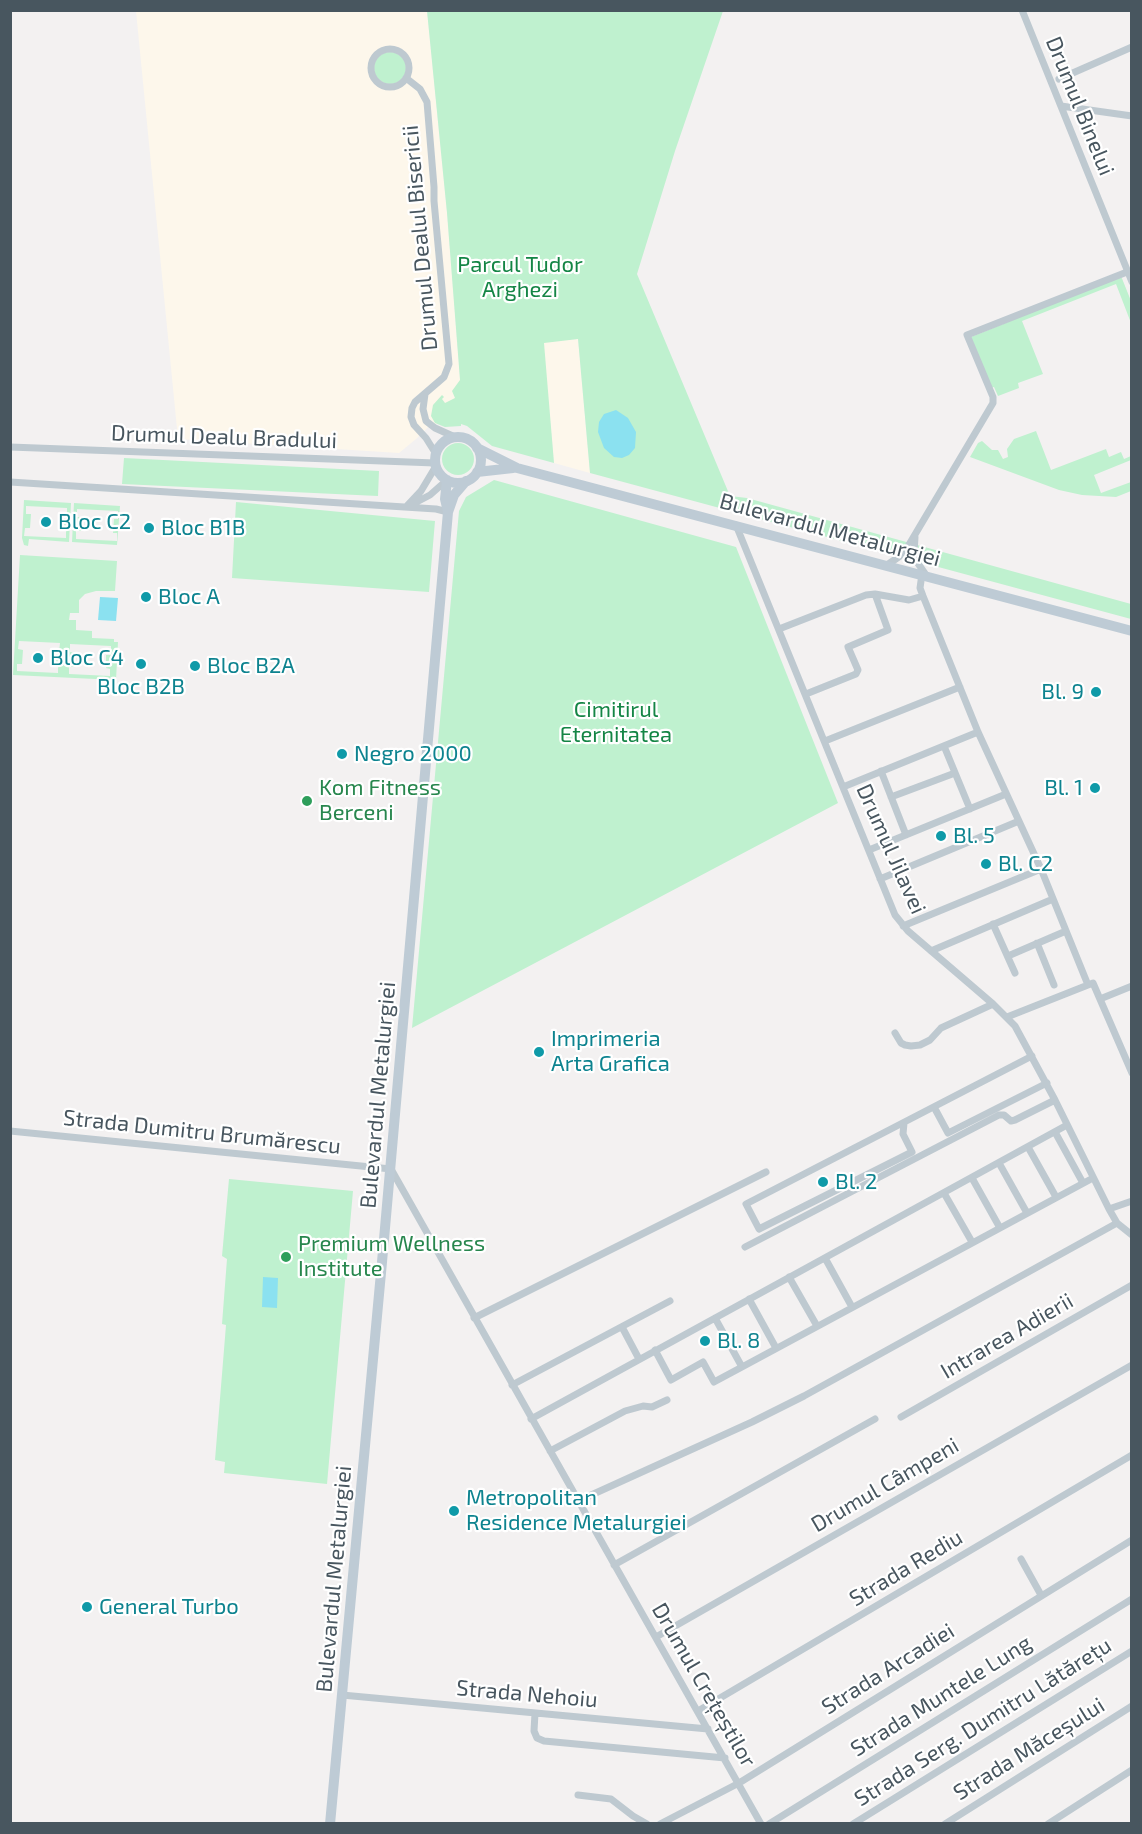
<!DOCTYPE html>
<html>
<head>
<meta charset="utf-8">
<style>
	body { margin:0 }
	#map { position:relative; width:1142px; height:1834px; overflow:hidden; background:#f3f1f1; font-family:"Exo 2",sans-serif }
	canvas { display:block }
	.frame { position:absolute; inset:0; border:12px solid #48565f; pointer-events:none }
</style>
</head>
<body>
<div id="map">
<canvas width="1142" height="1834"></canvas>
<div class="frame"></div>
</div>
<script>
const context = document.querySelector('canvas').getContext('2d');
context.lineJoin = 'round';
function paint(path, color) {
  context.fillStyle = color;
  context.fill(path, 'evenodd');
}
function poly(rows) {
  const path = new Path2D();
  for (const r of rows) {
    if (r.length === 3) {
      path.moveTo(r[0] + r[2], r[1]);
      path.arc(r[0], r[1], r[2], 0, 2 * Math.PI);
      continue;
    }
    path.moveTo(r[0], r[1]);
    for (let i = 2; i < r.length; i += 2) path.lineTo(r[i], r[i + 1]);
  }
  return path;
}
function trace(path, color, width, dash) {
  context.strokeStyle = color;
  context.lineWidth = width;
  context.lineCap = dash ? 'butt' : 'round';
  context.setLineDash(dash || []);
  context.stroke(path);
}
function write(font, color, halo, rows, align = 'center') {
  context.font = font + ' "Exo 2",sans-serif';
  context.lineWidth = 4.5;
  context.setLineDash([]);
  context.textBaseline = 'middle';
  context.strokeStyle = halo;
  context.fillStyle = color;
  for (const [text, x, y, turn = 0] of rows) {
    context.save();
    context.translate(x, y);
    context.rotate((+turn || 0) * Math.PI / 180);
    context.textAlign = isNaN(turn) ? turn : align;
    if (halo) context.strokeText(text, 0, 0);
    context.fillText(text, 0, 0);
    context.restore();
  }
}
const commercial = poly([
	[136,11,427,11,447,213,462,403,460,408,461,424,431,424,416,439,399,453,178,439],
	[578,339,590,473,554,463,543,342]
]);
const green = poly([
	[427,11,723,11,675,151,637,274,730,496,747,498,1131,604,1131,619,590,473,578,339,544,343,554,463,492,446,467,426,461,424,461,426,445,427,435,423,431,416,433,405,442,395,444,397,442,399,445,403,455,398,452,391,460,380,447,213],
	[390,68,16],
	[1121,276,1131,301,1131,323,1116,284,1022,321,1043,374,1018,383,1019,388,998,396,994,387,991,388,971,337],
	[1036,431,1051,470,1106,449,1109,457,1121,452,1124,459,1131,456,1131,460,1094,475,1101,493,1131,482,1131,491,1116,497,1082,495,1059,490,970,457,978,443,982,441,992,450,998,450,1003,459,1008,457,1007,449,1014,439],
	[458,459,16],
	[124,458,379,471,378,496,122,484],
	[494,480,736,547,838,803,412,1028,459,511,466,497],
	[24,500,71,503,69,542,29,539,28,546,24,545,22,538],
	[26,506,67,508,67,516,63,516,62,530,66,530,66,538,24,536,25,528,30,528,31,514,26,514],
	[236,502,435,521,429,592,232,578],
	[74,503,120,506,117,545,72,542],
	[77,509,118,511,118,519,114,519,113,533,117,533,117,541,76,539,76,531,81,531,82,517,77,517],
	[20,555,117,561,115,591,96,591,85,594,79,600,79,613,70,613,69,620,76,620,76,630,92,631,92,638,114,639,114,642,118,642,116,680,13,675],
	[19,641,60,643,59,652,55,652,54,665,58,666,58,673,17,671,17,664,22,664,23,650,18,649],
	[70,644,111,646,111,655,106,655,106,668,110,669,110,676,69,674,69,667,74,667,74,653,70,652],
	[229,1179,353,1191,327,1484,224,1473,225,1462,215,1460,226,1325,222,1324,227,1259,222,1256]
]);
const water = poly([
	[616,410,628,418,636,432,635,448,629,455,622,458,614,457,604,448,598,432,599,422,604,414],
	[100,597,118,598,116,621,98,620],
	[263,1277,278,1278,277,1308,262,1307]
]);
const minor = poly([
	[1022,10,1132,282],
	[390,68,19],
	[406,78,420,89,427,102,434,187,434,201,449,364,444,377,415,402,412,408,411,417,414,425,426,438,436,454],
	[1059,79,1132,47],
	[1061,106,1132,116],
	[425,394,423,409,426,421,435,428,455,437],
	[10,447,435,463],
	[10,482,436,509,448,512],
	[409,506,430,495,447,480],
	[406,507,421,491,436,466],
	[736,525,895,915,908,931,993,1004,1015,1026,1055,1100,1109,1209,1117,1223,1132,1235],
	[915,537,914,553,917,562,926,575],
	[887,565,900,556,907,548,993,403,993,397,967,335,1127,272],
	[922,574,920,588,923,596,978,732,1041,869],
	[779,629,866,595,875,594,909,600,923,596],
	[806,694,856,674,858,670,848,647,888,630,875,594],
	[825,741,960,687],
	[944,746,970,809],
	[881,771,906,835],
	[843,787,978,732],
	[891,797,955,773],
	[869,850,1006,794],
	[880,879,1019,821],
	[993,924,1015,973],
	[903,926,1041,869,1088,985],
	[1037,943,1054,985],
	[931,951,1053,899],
	[1008,956,1066,931],
	[1100,999,1132,986],
	[1007,1017,1093,983,1132,1073],
	[895,1033,901,1043,905,1045,911,1046,920,1045,930,1040,941,1028,993,1004],
	[934,1107,948,1133,1047,1083],
	[904,1123,903,1134,912,1152,759,1229,746,1204,1032,1056],
	[10,1131,391,1169,761,1824],
	[1055,1132,1083,1183],
	[1028,1147,1056,1197],
	[999,1163,1027,1213],
	[972,1178,1000,1228],
	[944,1193,972,1242],
	[1109,1209,1132,1201],
	[745,1247,999,1115,1004,1115,1011,1121,1015,1120,1055,1100],
	[825,1258,852,1307],
	[789,1277,817,1326],
	[749,1299,776,1348],
	[474,1318,766,1172],
	[715,1318,742,1367,1093,1178],
	[622,1327,639,1359],
	[655,1350,671,1380,703,1362,714,1382,742,1367],
	[512,1385,670,1301],
	[901,1417,1132,1285],
	[531,1419,1067,1125],
	[550,1451,625,1411,643,1406,652,1407,667,1400],
	[578,1501,752,1422,804,1396,1117,1223],
	[1021,1559,1041,1595],
	[614,1565,875,1419],
	[656,1637,1132,1365],
	[342,1695,708,1729],
	[698,1711,1132,1455],
	[535,1713,534,1731,537,1738,544,1741,725,1758],
	[578,1795,611,1799,633,1816,647,1824],
	[660,1824,739,1783,1132,1540],
	[769,1824,1132,1599],
	[853,1824,1132,1651],
	[945,1824,1132,1706],
	[1048,1824,1132,1770]
]);
const secondary = poly([
	[458,460,23],
	[477,448,517,468,1132,631],
	[477,472,513,468],
	[447,480,445,499,448,512],
	[330,1824,382,1262,448,512,454,495,466,481]
]);
const markers = [
	[46,522,6,"#0f9aa8"],
	[149,528,6,"#0f9aa8"],
	[146,597,6,"#0f9aa8"],
	[38,658,6,"#0f9aa8"],
	[141,664,6,"#0f9aa8"],
	[195,666,6,"#0f9aa8"],
	[1096,692,6,"#0f9aa8"],
	[342,754,6,"#0f9aa8"],
	[1095,788,6,"#0f9aa8"],
	[307,801,6,"#2e9e5b"],
	[941,836,6,"#0f9aa8"],
	[986,864,6,"#0f9aa8"],
	[539,1052,6,"#0f9aa8"],
	[823,1182,6,"#0f9aa8"],
	[286,1257,6,"#2e9e5b"],
	[705,1341,6,"#0f9aa8"],
	[454,1511,6,"#0f9aa8"],
	[87,1607,6,"#0f9aa8"]
];
const streetNames = [
	["Drumul Binelui",1080,106,68],
	["Drumul Dealul Bisericii",420,238,-95],
	["Drumul Dealu Bradului",224,437,2],
	["Bulevardul Metalurgiei",830,530,15],
	["Drumul Jilavei",891,849,66],
	["Bulevardul Metalurgiei",378,1095,-85],
	["Strada Dumitru Brumărescu",202,1132,6],
	["Intrarea Adierii",1007,1336,-30],
	["Drumul Câmpeni",885,1485,-30],
	["Strada Rediu",906,1568,-31],
	["Bulevardul Metalurgiei",334,1579,-85],
	["Strada Arcadiei",888,1669,-32],
	["Drumul Crețeștilor",704,1685,60],
	["Strada Nehoiu",527,1694,5],
	["Strada Muntele Lung",941,1696,-32],
	["Strada Serg. Dumitru Lătărețu",983,1722,-32],
	["Strada Măceșului",1029,1749,-32]
];
const parkNames = [
	["Parcul Tudor",520,265],
	["Arghezi",520,290],
	["Cimitirul",616,710],
	["Eternitatea",616,735]
];
const cultureNames = [
	["Bloc C2",58,522],
	["Bloc B1B",161,528],
	["Bloc A",158,597],
	["Bloc C4",50,658],
	["Bloc B2A",207,666],
	["Bloc B2B",141,687,"center"],
	["Bl. 9",1084,692,"right"],
	["Negro 2000",354,754],
	["Bl. 1",1083,788,"right"],
	["Bl. 5",953,836],
	["Bl. C2",998,864],
	["Imprimeria",551,1039],
	["Arta Grafica",551,1064],
	["Bl. 2",835,1182],
	["Bl. 8",717,1341],
	["Metropolitan",466,1498],
	["Residence Metalurgiei",466,1523],
	["General Turbo",99,1607]
];
const leisureNames = [
	["Kom Fitness",319,788],
	["Berceni",319,813],
	["Premium Wellness",298,1244],
	["Institute",298,1269]
];
paint(commercial, '#fdf7eb');
paint(green, '#bff1cf');
paint(water, '#8be1f0');
trace(minor, '#bec9d0', 7);
trace(secondary, '#becbd5', 10);
for (const [x, y, r, color] of markers) {
  const dot = new Path2D();
  dot.arc(x, y, r, 0, 2 * Math.PI);
  context.fillStyle = color;
  context.fill(dot);
  trace(dot, '#fff', 2);
}
write('22px', '#48565f', '#fff', streetNames);
write('22px', '#148545', '#fff', parkNames);
write('22px', '#0d838f', '#fff', cultureNames, 'left');
write('22px', '#27864d', '#fff', leisureNames, 'left');
</script>
</body>
</html>
